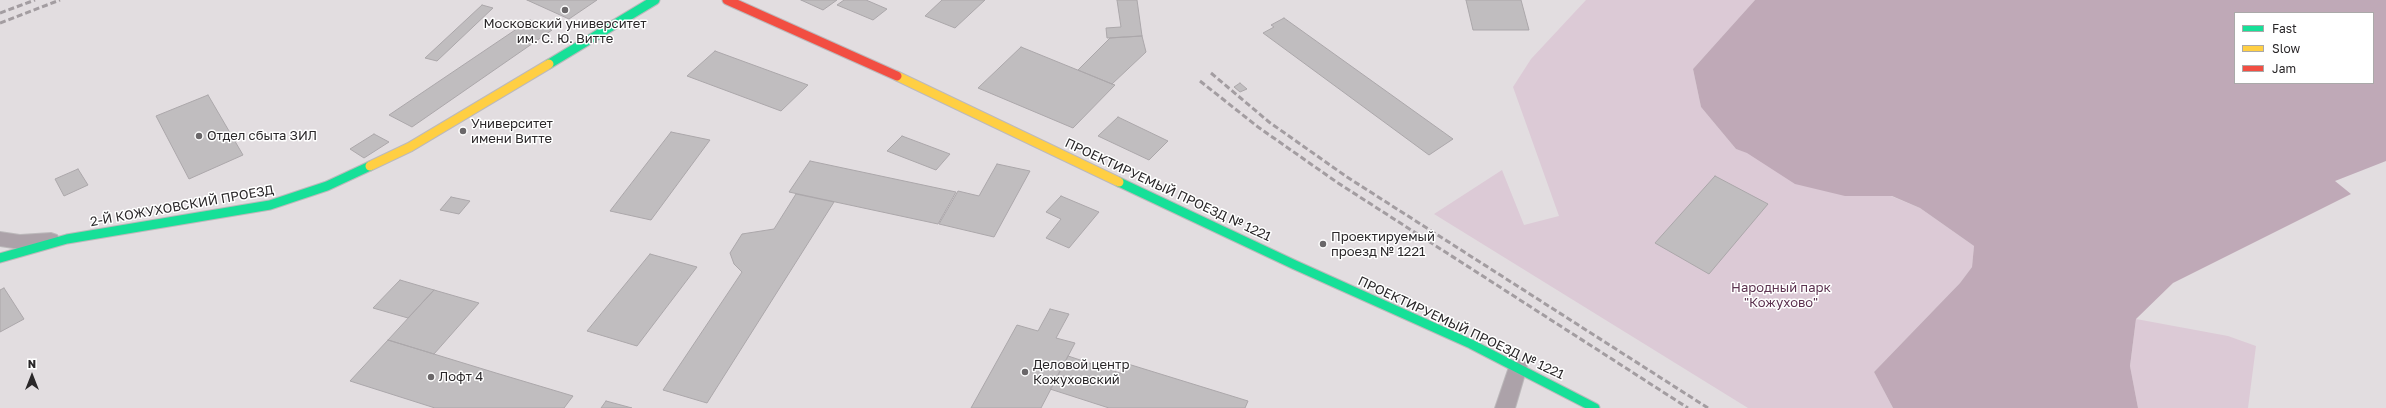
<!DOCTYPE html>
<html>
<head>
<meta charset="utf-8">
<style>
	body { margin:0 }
	#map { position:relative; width:2386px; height:408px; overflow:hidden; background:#e2dde0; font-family:"Golos Text",sans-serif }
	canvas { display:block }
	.legend { position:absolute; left:2234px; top:12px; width:140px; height:72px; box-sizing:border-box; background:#fff; border:1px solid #aaa9a9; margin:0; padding:5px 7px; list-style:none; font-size:12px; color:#2a2729 }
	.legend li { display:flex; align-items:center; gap:8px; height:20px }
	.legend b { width:20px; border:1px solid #aaa9a9 }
	.north { position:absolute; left:12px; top:356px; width:40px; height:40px; -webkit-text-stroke:3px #fff; paint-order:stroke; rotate:0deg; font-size:11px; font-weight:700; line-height:16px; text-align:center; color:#2a2729 }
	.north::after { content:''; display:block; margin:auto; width:14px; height:18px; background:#2a2729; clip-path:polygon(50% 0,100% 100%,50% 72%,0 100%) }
</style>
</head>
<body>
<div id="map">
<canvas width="2386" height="408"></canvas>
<ul class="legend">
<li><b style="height:5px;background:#16e098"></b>Fast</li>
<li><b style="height:5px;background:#ffcf43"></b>Slow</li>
<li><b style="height:5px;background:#f24e42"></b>Jam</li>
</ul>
<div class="north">N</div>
</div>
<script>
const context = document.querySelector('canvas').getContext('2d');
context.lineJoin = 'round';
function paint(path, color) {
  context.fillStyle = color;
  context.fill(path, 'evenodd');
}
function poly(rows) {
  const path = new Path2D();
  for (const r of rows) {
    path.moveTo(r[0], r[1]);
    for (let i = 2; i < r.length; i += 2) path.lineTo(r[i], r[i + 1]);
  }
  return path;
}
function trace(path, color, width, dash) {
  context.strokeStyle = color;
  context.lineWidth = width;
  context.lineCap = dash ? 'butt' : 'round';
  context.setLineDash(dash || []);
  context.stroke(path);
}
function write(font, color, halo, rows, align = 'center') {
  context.font = font + ' "Golos Text",sans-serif';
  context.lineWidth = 3;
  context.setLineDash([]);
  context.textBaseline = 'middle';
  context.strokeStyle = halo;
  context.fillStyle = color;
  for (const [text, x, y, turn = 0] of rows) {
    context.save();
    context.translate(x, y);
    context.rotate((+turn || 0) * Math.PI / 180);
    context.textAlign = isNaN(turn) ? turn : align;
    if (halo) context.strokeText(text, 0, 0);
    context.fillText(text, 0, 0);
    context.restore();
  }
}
const green = poly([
	[1586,0,1755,0,1693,69,1701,107,1736,149,1891,196,1920,208,1974,246,1972,267,1960,283,1874,372,1893,408,1748,408,1434,214,1502,170,1524,225,1559,216,1513,87,1531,59],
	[2136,319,2228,336,2256,346,2248,408,2138,408,2130,366]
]);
const water = poly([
	[1755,0,2386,0,2386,161,2335,181,2351,194,2173,283,2136,319,2130,366,2138,408,1893,408,1874,372,1960,283,1972,267,1974,246,1920,208,1892,196,1845,196,1795,184,1747,153,1736,149,1701,107,1693,69],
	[2235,13,2373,13,2373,83,2235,83]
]);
const building = poly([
	[527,0,597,0,569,19,527,0],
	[801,0,837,0,823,10,801,0],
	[844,0,866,0,887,9,873,20,837,5,844,0],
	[942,0,985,0,955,28,925,16,942,0],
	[1117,0,1137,0,1142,36,1107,38,1106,28,1121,27,1117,0],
	[1466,0,1521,0,1529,30,1473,30,1466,0],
	[482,5,493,8,437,61,425,58,482,5],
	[1284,18,1453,139,1429,155,1263,33,1274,27,1271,25,1284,18],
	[530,20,552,30,412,127,389,115,530,20],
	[1142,36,1146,52,1112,84,1078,70,1110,38,1142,36],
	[1021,47,1112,84,1115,85,1073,128,978,88,1021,47],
	[715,51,808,85,781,111,687,76,715,51],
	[1240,83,1247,89,1240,92,1234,87,1240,83],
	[208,95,243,155,189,179,156,116,208,95],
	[1118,117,1168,141,1149,160,1098,136,1118,117],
	[671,132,710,140,651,220,610,211,671,132],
	[374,134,389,142,364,158,350,149,374,134],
	[902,136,950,154,936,170,887,151,902,136],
	[810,161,956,192,938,224,789,192,810,161],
	[997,164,1030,171,994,237,939,224,958,191,979,196,997,164],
	[78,169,88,185,64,196,55,179,78,169],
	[1715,176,1768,204,1709,274,1655,243,1715,176],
	[796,194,834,202,707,403,663,390,742,272,734,264,730,253,742,234,774,229,796,194],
	[1061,196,1099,212,1069,248,1046,238,1061,219,1046,212,1061,196],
	[451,197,470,201,459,214,440,210,451,197],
	[650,254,697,267,637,346,587,331,650,254],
	[400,280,434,290,408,318,373,308,400,280],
	[4,288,24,319,0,332,0,290,4,288],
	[434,290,479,303,434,354,388,340,434,290],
	[1050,309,1069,314,1056,338,1075,343,1041,408,971,408,1017,325,1038,331,1050,309],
	[388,340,496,373,573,396,564,408,435,408,350,381,388,340],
	[1068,356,1123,374,1128,364,1248,401,1245,408,1109,408,1050,389,1068,356],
	[606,401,632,408,601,408,606,401]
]);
const street = poly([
	[0,232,20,235,51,233,57,235,60,240,57,245,51,247,20,249,0,246,0,232],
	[1518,359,1525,362,1527,367,1515,408,1495,408,1509,367,1511,362,1518,359]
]);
const fast = poly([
	[549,64,655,0],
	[1119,182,1295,265,1471,344,1595,408],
	[0,258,67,239,270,205,327,186,370,166]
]);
const slow = poly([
	[897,76,1119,182],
	[370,166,410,147,549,64]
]);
const jam = poly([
	[727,0,897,76]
]);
const rail = poly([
	[0,13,35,0],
	[0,23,60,0],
	[1211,73,1269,122,1347,177,1708,408],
	[1200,81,1258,127,1338,183,1688,408]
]);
const markers = [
	[565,10,4,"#6a6769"],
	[463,131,4,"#6a6769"],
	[199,136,4,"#6a6769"],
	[1323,244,4,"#6a6769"],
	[1025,372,4,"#6a6769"],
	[431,377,4,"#6a6769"]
];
const poiNames = [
	["Московский университет",565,24,"center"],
	["им. С. Ю. Витте",565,39,"center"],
	["Университет",471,124],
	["имени Витте",471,139],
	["Отдел сбыта ЗИЛ",207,136],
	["Проектируемый",1331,237],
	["проезд № 1221",1331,252],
	["Деловой центр",1033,365],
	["Кожуховский",1033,380],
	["Лофт 4",439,377]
];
const streetNames = [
	["ПРОЕКТИРУЕМЫЙ ПРОЕЗД № 1221",1168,190,25],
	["2-Й КОЖУХОВСКИЙ ПРОЕЗД",182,206,-10],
	["ПРОЕКТИРУЕМЫЙ ПРОЕЗД № 1221",1461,328,25]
];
const parkNames = [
	["Народный парк",1781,288],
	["\"Кожухово\"",1781,303]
];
paint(green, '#dccad6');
paint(water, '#bfa9b7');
paint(building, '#c0bdbf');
trace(building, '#aba7aa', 1);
trace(street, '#bcb9bb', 2);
trace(fast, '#bcb9bb', 11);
trace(slow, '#bcb9bb', 11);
trace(jam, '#bcb9bb', 11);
paint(street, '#aca2a9');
trace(fast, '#16e098', 9);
trace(slow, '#ffcf43', 9);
trace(jam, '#f24e42', 9);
trace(rail, '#a39da1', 3, [6, 3]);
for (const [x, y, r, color] of markers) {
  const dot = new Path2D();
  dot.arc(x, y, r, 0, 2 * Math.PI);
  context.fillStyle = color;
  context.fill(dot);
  trace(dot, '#fff', 1.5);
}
write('13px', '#2a2729', '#fff', poiNames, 'left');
write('13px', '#2a2729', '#fff', streetNames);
write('13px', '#5d3350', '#fff', parkNames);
</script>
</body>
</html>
